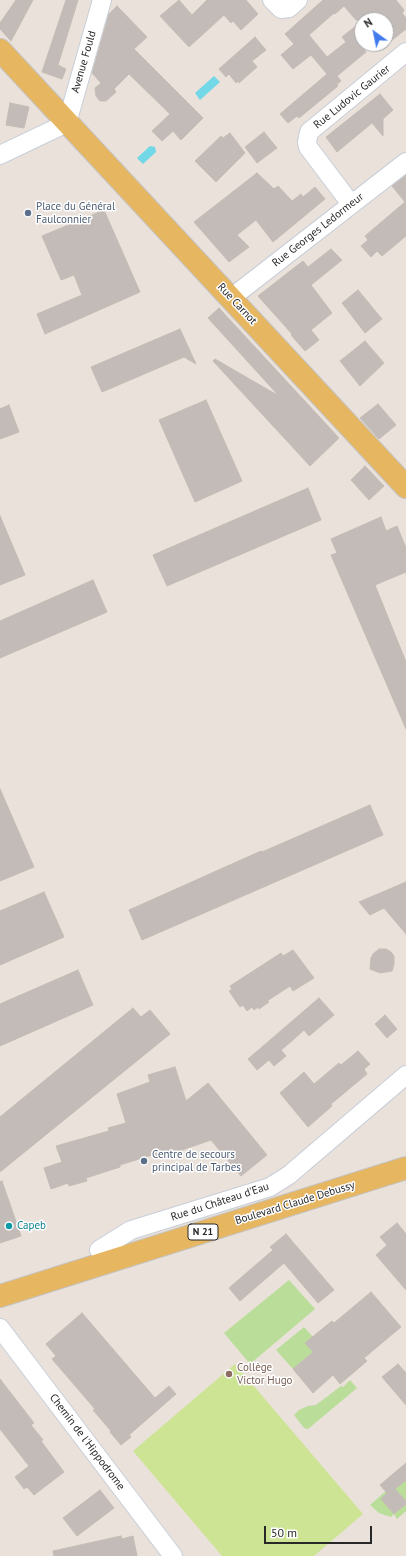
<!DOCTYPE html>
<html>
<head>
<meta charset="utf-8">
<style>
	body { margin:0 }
	#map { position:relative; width:406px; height:1556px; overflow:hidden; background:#e9e1da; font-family:"PT Sans",sans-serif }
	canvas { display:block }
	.north { position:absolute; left:354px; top:12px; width:40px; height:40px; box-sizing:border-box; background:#fff; border:1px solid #a9a9a9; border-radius:50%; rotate:327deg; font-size:11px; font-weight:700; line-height:16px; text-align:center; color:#282828 }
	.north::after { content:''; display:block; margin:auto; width:14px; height:18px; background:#427aee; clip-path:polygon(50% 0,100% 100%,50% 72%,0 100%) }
	.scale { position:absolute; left:264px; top:1526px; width:108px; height:18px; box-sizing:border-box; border:2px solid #282828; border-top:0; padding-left:5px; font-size:12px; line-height:14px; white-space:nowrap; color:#282828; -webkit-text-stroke:3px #fff; paint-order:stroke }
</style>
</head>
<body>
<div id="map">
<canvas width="406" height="1556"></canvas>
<div class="north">N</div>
<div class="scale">50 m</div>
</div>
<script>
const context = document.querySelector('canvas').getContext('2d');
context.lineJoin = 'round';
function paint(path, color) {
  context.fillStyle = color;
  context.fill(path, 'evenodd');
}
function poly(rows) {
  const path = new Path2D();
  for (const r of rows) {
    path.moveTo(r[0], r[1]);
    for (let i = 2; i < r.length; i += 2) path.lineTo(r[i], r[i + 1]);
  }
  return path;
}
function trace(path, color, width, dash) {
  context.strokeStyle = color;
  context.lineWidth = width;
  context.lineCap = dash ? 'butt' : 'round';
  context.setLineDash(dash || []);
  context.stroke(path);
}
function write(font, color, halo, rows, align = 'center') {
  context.font = font + ' "PT Sans",sans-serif';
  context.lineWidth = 3;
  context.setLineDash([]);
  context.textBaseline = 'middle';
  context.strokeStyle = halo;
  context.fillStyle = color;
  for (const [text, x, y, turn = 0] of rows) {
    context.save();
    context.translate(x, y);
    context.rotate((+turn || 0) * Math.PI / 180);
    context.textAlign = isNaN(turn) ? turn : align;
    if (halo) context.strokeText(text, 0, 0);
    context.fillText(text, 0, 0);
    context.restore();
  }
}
const green = poly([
	[289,1280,315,1309,250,1364,224,1333],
	[304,1327,313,1337,306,1343,313,1352,293,1369,276,1350],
	[350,1380,357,1388,308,1429,304,1428,294,1415,299,1410,308,1406,316,1405,341,1386,343,1387],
	[406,1480,406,1501,395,1489],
	[386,1491,387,1493,381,1499,394,1514,406,1504,406,1511,397,1519,394,1514,391,1517,379,1513,370,1505]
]);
const pitch = poly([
	[235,1364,363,1514,314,1556,222,1556,133,1451]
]);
const water = poly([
	[214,76,220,82,200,100,195,93],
	[150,146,155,147,156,152,143,164,137,158]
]);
const building = poly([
	[16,0,33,0,11,41,0,29,0,23,16,0],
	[66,0,78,0,58,65,66,69,62,79,42,72,66,0],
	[179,0,192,15,207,0,246,0,258,14,241,30,233,21,231,23,224,15,189,47,160,16,179,0],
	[323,0,396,0,404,10,402,13,406,18,406,29,386,45,386,20,356,20,344,6,335,14,334,13,309,35,327,57,346,42,342,37,362,21,362,47,366,52,337,76,341,81,337,84,338,86,299,118,297,116,288,123,280,114,327,74,311,55,293,69,281,55,294,44,285,34,323,0],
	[117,6,147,37,134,49,203,118,181,140,173,131,162,141,152,131,170,114,129,74,114,89,116,92,106,101,100,101,96,96,95,88,101,83,92,73,109,14,117,6],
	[255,37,266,50,252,61,257,67,239,83,238,81,236,83,229,74,226,77,219,69,255,37],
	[380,94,393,110,383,119,383,136,372,123,337,152,326,137,380,94],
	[10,103,29,107,24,128,6,125,10,103],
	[264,132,277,148,257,163,245,147,264,132],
	[230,133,245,153,216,182,195,161,221,136,223,138,230,133],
	[257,173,274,189,278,186,292,201,301,194,303,197,315,187,325,199,273,242,256,220,237,235,249,247,229,262,194,222,257,173],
	[406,175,406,236,382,256,377,251,371,257,361,246,368,240,365,236,405,202,392,186,406,175],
	[104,210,140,292,45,334,37,314,82,295,74,275,61,280,42,236,104,210],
	[331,249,342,260,311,285,332,313,311,330,319,340,305,351,291,335,292,334,258,296,303,261,308,267,331,249],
	[358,290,382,319,365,333,342,303,358,290],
	[219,308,339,438,310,466,213,361,215,359,279,396,208,318,219,308],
	[180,329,196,364,184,357,102,392,91,367,180,329],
	[365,341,384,363,360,386,340,361,365,341],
	[206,400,242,481,195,502,159,420,206,400],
	[378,404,396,425,379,439,360,418,378,404],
	[9,405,19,432,0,439,0,409,9,405],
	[365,466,384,486,369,500,351,480,365,466],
	[308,488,321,520,167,586,153,555,308,488],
	[0,516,25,575,0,585,0,516],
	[381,517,386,531,397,526,406,548,406,572,375,585,406,662,406,729,331,555,337,553,331,539,381,517],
	[93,580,107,612,0,658,0,621,93,580],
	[0,789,34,867,0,881,0,789],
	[370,805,383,835,142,940,129,910,261,851,262,852,370,805],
	[406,882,406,934,384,908,370,915,359,902,406,882],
	[44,892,64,937,0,965,0,911,44,892],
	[379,949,386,949,391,952,394,956,394,964,392,971,380,973,370,969,371,958,373,954,379,949],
	[293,950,314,978,293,991,290,986,267,1001,269,1002,259,1009,258,1007,254,1010,252,1007,247,1011,243,1005,240,1007,229,991,232,989,230,986,281,953,283,956,293,950],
	[78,970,93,1005,0,1046,0,1004,78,970],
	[319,998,334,1015,309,1036,304,1030,293,1040,281,1050,286,1056,274,1066,269,1060,257,1070,248,1059,319,998],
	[133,1008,141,1017,150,1010,170,1034,0,1172,0,1117,133,1008],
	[385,1015,397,1029,387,1038,375,1024,385,1015],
	[358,1051,370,1064,364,1069,367,1074,331,1104,332,1106,308,1127,280,1093,304,1072,314,1084,339,1063,341,1065,358,1051],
	[175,1067,186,1101,208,1083,267,1155,241,1176,211,1140,156,1159,155,1154,120,1165,120,1167,86,1178,87,1181,69,1186,68,1183,51,1189,44,1168,62,1162,56,1146,109,1131,108,1128,126,1123,117,1094,150,1082,148,1075,175,1067],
	[2,1181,21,1236,0,1243,0,1182,2,1181],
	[397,1223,406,1234,406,1290,376,1255,387,1245,380,1237,397,1223],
	[286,1234,334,1290,318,1303,284,1263,240,1301,229,1288,273,1250,270,1247,286,1234],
	[371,1292,401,1327,364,1358,367,1361,340,1384,333,1375,313,1393,293,1369,313,1352,305,1343,332,1321,334,1323,371,1292],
	[82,1313,155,1398,169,1386,176,1394,129,1435,131,1437,121,1445,110,1432,111,1431,93,1410,95,1409,52,1359,56,1356,46,1344,82,1313],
	[398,1364,406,1373,406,1405,382,1377,398,1364],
	[0,1379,34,1423,31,1425,43,1440,41,1441,64,1472,34,1495,27,1487,24,1489,15,1477,29,1466,0,1429,0,1379],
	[406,1463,406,1480,395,1489,406,1501,406,1504,394,1514,381,1499,387,1493,380,1485,406,1463],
	[100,1490,114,1508,77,1536,63,1518,100,1490],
	[121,1536,122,1539,133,1536,137,1556,54,1556,53,1551,121,1536]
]);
const minor = poly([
	[272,0,281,9,289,8,298,0],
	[0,155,67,123,102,0],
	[351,204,308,147,307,142,309,132,406,52],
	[231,298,406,162],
	[99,1250,131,1230,270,1187,289,1175,406,1075],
	[0,1328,173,1556]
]);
const major = poly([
	[0,50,406,487],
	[0,1296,406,1168]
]);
const markers = [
	[28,213,4,"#5c6f8a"],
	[144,1161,4,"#5c6f8a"],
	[9,1226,4,"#0f9aa8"],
	[229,1374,4,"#8d6e63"]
];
const shields = [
	[203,1232,30]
];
const shieldNames = [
	["N 21",203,1232]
];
const streetNames = [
	["Avenue Fould",84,62,-74],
	["Rue Ludovic Gaurier",352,97,-39],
	["Rue Georges Ledormeur",318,230,-38],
	["Rue Carnot",237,304,47],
	["Rue du Château d'Eau",220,1202,-18],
	["Boulevard Claude Debussy",295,1203,-17],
	["Chemin de l'Hippodrome",87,1442,53]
];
const serviceNames = [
	["Place du Général",36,207],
	["Faulconnier",36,220],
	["Centre de secours",152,1155],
	["principal de Tarbes",152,1168]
];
const cultureNames = [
	["Capeb",17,1226]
];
const educationNames = [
	["Collège",237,1368],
	["Victor Hugo",237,1381]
];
paint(green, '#badd99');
paint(pitch, '#cde495');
paint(water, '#72d7e6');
paint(building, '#c2bbb7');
trace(building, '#c4bcb4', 1);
trace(minor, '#c8ced9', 20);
trace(major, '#c3c3c3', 24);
trace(minor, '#fff', 18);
trace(major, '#e7b661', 22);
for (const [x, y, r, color] of markers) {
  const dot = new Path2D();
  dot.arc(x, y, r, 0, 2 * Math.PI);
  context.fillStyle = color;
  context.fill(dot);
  trace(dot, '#fff', 1.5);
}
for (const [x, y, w] of shields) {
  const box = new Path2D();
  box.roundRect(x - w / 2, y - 8, w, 16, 3);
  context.fillStyle = '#fff';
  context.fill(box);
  trace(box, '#282828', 1);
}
write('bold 10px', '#282828', null, shieldNames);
write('11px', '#282828', '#fff', streetNames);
write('11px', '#4e5e75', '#fff', serviceNames, 'left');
write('11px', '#0d838f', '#fff', cultureNames, 'left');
write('11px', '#785e54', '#fff', educationNames, 'left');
</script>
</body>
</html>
